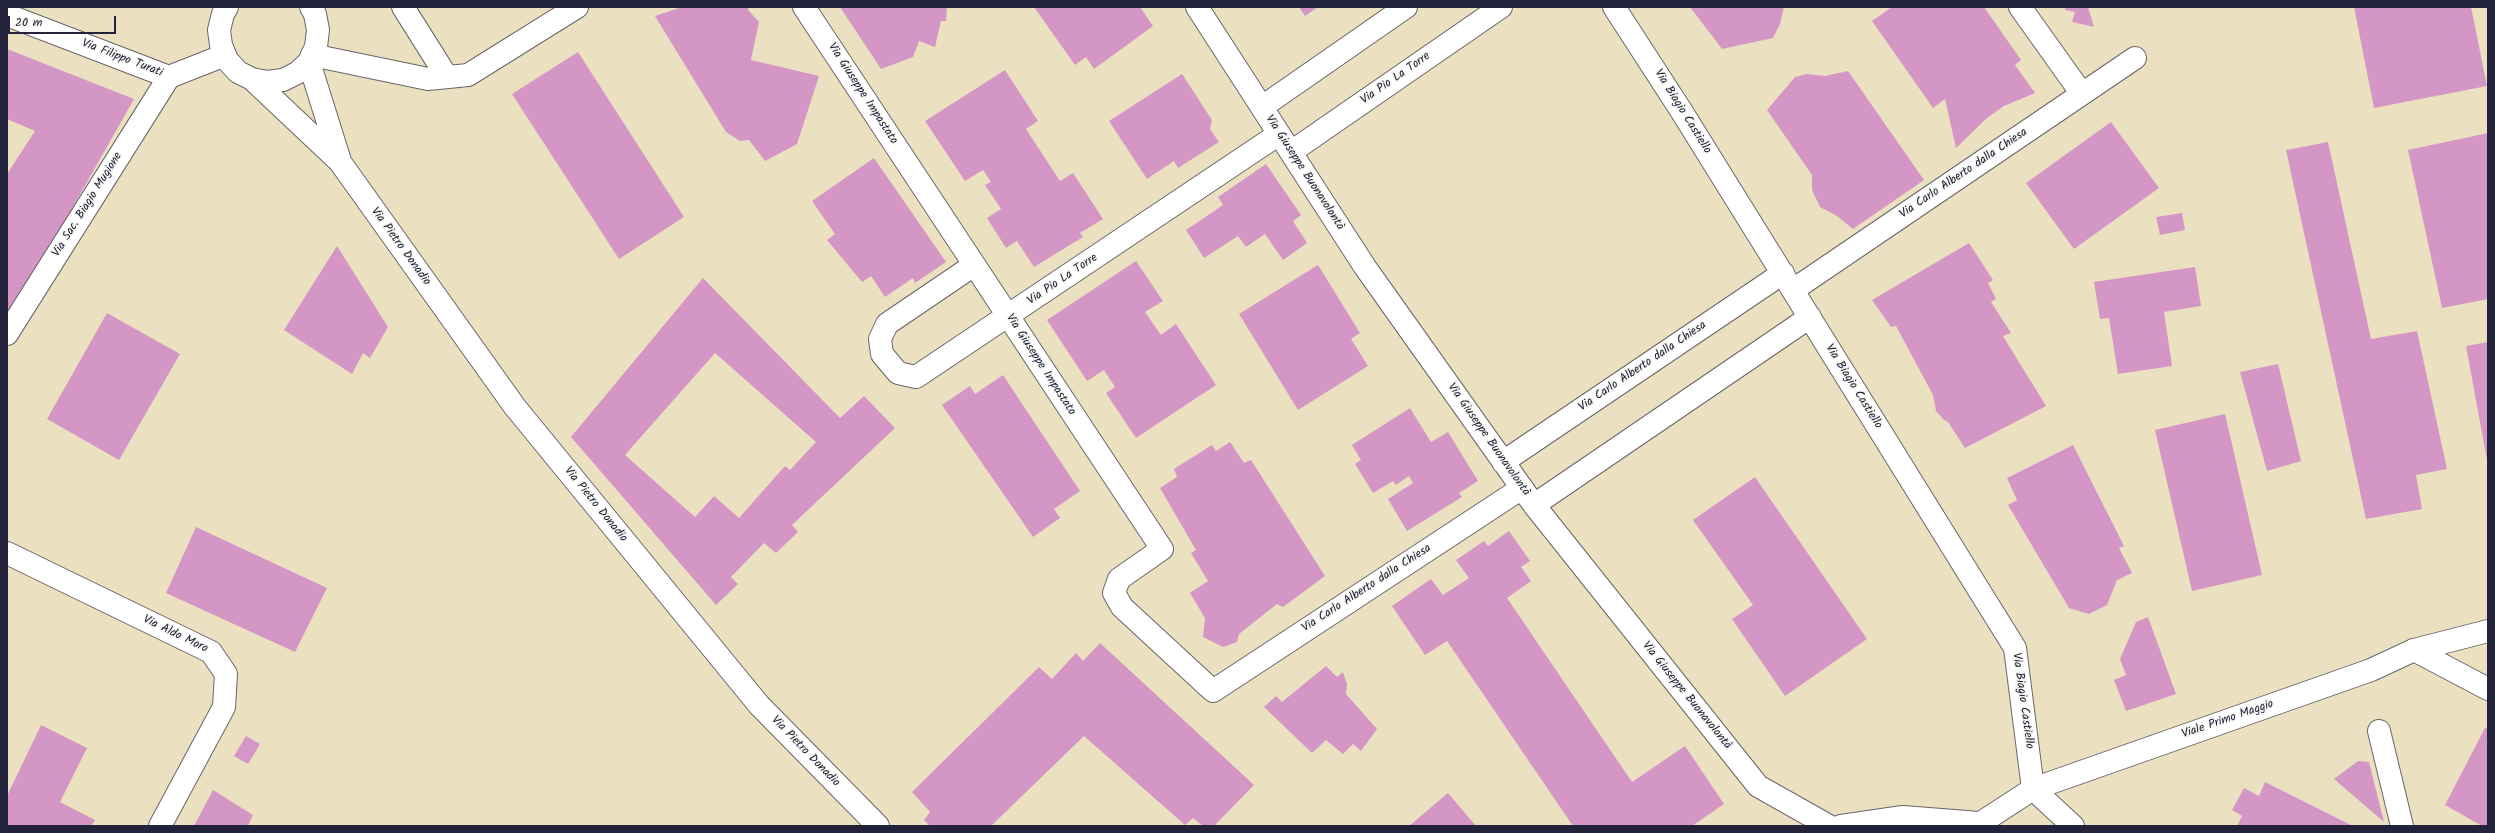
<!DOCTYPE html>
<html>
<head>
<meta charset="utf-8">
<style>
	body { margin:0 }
	#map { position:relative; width:2495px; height:833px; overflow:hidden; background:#ebe1c1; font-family:Kalam,sans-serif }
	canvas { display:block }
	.frame { position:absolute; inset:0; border:8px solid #22223b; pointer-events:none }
	.scale { position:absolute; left:8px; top:16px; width:108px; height:18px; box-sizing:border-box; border:2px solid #22223b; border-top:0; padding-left:5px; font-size:12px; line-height:14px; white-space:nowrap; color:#22223b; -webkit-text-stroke:3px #f6f6f2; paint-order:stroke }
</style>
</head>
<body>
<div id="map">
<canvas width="2495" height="833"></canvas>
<div class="frame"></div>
<div class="scale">20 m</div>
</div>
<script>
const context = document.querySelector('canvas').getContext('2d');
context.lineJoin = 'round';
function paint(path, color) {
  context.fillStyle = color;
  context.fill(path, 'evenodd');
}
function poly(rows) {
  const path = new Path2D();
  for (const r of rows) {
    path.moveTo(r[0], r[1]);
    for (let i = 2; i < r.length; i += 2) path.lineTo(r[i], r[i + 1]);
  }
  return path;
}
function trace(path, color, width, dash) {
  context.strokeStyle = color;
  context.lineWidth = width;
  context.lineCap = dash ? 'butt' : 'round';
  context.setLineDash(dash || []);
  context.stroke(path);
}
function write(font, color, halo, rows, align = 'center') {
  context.font = font + ' Kalam,sans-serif';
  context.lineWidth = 3;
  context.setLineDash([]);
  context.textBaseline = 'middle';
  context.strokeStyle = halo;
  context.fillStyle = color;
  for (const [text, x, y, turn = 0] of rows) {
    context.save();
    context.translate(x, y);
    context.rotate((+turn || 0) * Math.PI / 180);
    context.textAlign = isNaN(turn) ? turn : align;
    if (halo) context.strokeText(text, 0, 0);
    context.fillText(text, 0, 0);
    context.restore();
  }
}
const building = poly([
	[682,7,749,7,748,10,759,22,751,60,819,76,797,144,765,161,749,140,740,141,726,132,655,16],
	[840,7,947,7,946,21,941,21,935,47,919,41,913,57,881,69],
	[1034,7,1140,7,1153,26,1094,69,1086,57,1075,65],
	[1299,7,1318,7,1305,16],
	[1690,7,1784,7,1780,24,1773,38,1722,49],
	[1892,7,1984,7,2021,60,2015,65,2035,93,2004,106,1987,118,1956,148,1945,99,1933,108,1872,21],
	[2066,7,2088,7,2094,27,2072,22,2075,12,2065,10],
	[2354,7,2471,7,2487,86,2374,108],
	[7,49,134,99,39,267,7,315,7,174,35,131,7,119],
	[578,52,684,217,619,259,512,94],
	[1005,70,1038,121,1026,129,1060,181,1073,173,1103,219,1080,233,1083,237,1034,267,1017,241,1006,248,987,218,1001,209,985,185,991,182,983,170,965,181,925,121],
	[1848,71,1924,180,1853,229,1837,216,1820,207,1812,190,1812,175,1767,110,1795,77,1807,74,1825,76],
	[1182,74,1212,120,1210,129,1219,142,1178,168,1174,161,1147,179,1109,121],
	[2111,122,2159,188,2074,249,2026,183],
	[2488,133,2488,299,2442,308,2408,150],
	[2328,142,2371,339,2417,331,2447,469,2416,475,2422,509,2366,519,2286,150],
	[874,158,946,262,915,283,913,278,885,297,871,276,862,282,827,240,835,234,812,201],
	[1266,164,1301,215,1293,221,1307,243,1283,260,1265,234,1246,247,1238,236,1204,258,1186,230,1223,205,1218,197],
	[2182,213,2185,230,2160,235,2156,217],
	[1969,243,1993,280,1988,283,1996,299,1991,302,2011,333,2003,336,2046,406,1965,448,1948,422,1944,420,1936,411,1933,395,1896,326,1891,327,1872,300],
	[337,246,388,327,370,358,363,353,352,374,284,330],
	[1136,261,1163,301,1145,312,1161,335,1176,324,1216,385,1136,438,1106,393,1115,387,1104,370,1087,381,1047,320],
	[1318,265,1360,333,1351,339,1368,366,1298,410,1239,314],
	[2195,267,2201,306,2164,312,2172,366,2118,374,2109,318,2100,319,2094,282],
	[703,278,840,418,864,396,895,428,792,525,798,532,776,553,764,543,731,577,738,584,716,605,571,437],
	[715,353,816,442,790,470,785,466,739,518,714,496,695,517,625,455],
	[107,313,180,354,119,460,47,419],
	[2488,342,2488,460,2487,460,2466,346],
	[2278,364,2301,461,2267,471,2240,372],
	[1003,375,1080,491,1054,509,1060,518,1033,537,942,405,970,386,975,394],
	[1410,408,1431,442,1448,432,1478,481,1459,493,1462,497,1407,531,1388,499,1413,483,1409,476,1396,485,1393,481,1373,493,1355,464,1361,460,1352,445],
	[2225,414,2262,575,2192,591,2155,430],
	[1230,442,1244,463,1251,460,1325,576,1283,607,1277,604,1239,634,1237,642,1223,647,1203,637,1205,618,1190,593,1208,581,1191,553,1196,550,1160,488,1177,477,1174,469,1212,445,1216,451],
	[2073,445,2124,546,2119,548,2132,573,2117,580,2107,605,2089,614,2069,608,2008,505,2017,500,2007,478],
	[1755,477,1867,639,1785,696,1732,619,1753,605,1693,520],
	[196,527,327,588,295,652,166,593],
	[1509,531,1530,561,1521,567,1531,581,1507,598,1632,782,1685,746,1724,804,1692,826,1573,826,1447,641,1425,655,1392,606,1431,579,1443,595,1469,578,1456,560,1484,541,1488,546],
	[2148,617,2176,694,2126,711,2114,680,2126,675,2120,659,2136,622],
	[1100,643,1254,785,1214,826,1203,826,1193,818,1185,825,1084,736,991,826,930,826,924,820,930,812,912,792,1039,667,1052,679,1076,653,1083,661],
	[1326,666,1337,677,1343,672,1347,684,1346,694,1377,729,1361,751,1353,744,1343,754,1326,740,1312,753,1264,707,1276,696,1282,702],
	[41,725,87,748,60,802,95,820,91,826,7,826,7,796],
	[2485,728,2488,729,2488,826,2482,826,2445,805],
	[246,736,260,744,248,764,234,756],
	[2358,761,2369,762,2384,822,2334,779],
	[2265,782,2353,826,2237,826,2242,816,2232,810,2244,788,2259,796],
	[213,790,253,815,248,826,194,826],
	[1448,793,1476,826,1409,826]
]);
const street = poly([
	[403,7,447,77],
	[804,7,1162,549,1119,579,1114,593,1122,607,1213,691,1522,488],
	[1197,7,1365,267,1534,505,1758,786,1829,826],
	[1614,7,1682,112,2015,648,2033,789,2073,826],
	[2020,7,2082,94],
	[7,15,169,77],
	[312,55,428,79,468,75,577,7],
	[169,77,225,55],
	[1262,107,1406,7],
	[1291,152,1501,7],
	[974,265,887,324,880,339,882,354,898,373,916,377,1279,134],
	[1793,290,2135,58],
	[7,334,169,77],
	[1503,462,1783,273],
	[1534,505,1810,317],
	[7,553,211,652,226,674,224,707,160,826],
	[2414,650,2488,689],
	[2379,731,2402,826],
	[1841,826,1903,817,1979,823]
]);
const secondary = poly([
	[227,7,223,14,219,30,221,45,227,60,238,72,252,79,267,82,283,80,297,73,309,62,316,47,318,30,315,14,311,7],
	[309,62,340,161],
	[252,79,340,162,515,407,759,705,878,826],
	[1976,826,2033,789,2371,670,2414,650,2488,631]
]);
const streetNames = [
	["Via Filippo Turati",122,59,21],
	["Via Pio La Torre",1396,79,-35],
	["Via Giuseppe Impastato",862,94,57],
	["Via Biagio Castiello",1682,112,58],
	["Via Giuseppe Buonavolontà",1304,173,57],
	["Via Carlo Alberto dalla Chiesa",1964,174,-34],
	["Via Sac. Biagio Mugione",88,205,-58],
	["Via Pietro Donadio",400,247,54],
	["Via Pio La Torre",1063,280,-34],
	["Via Giuseppe Impastato",1040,365,57],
	["Via Carlo Alberto dalla Chiesa",1643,367,-34],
	["Via Biagio Castiello",1853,387,58],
	["Via Giuseppe Buonavolontà",1488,440,55],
	["Via Pietro Donadio",595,505,51],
	["Via Carlo Alberto dalla Chiesa",1367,589,-33],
	["Via Aldo Moro",175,635,26],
	["Via Giuseppe Buonavolontà",1686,696,51],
	["Via Biagio Castiello",2022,701,82],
	["Viale Primo Maggio",2228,720,-19],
	["Via Pietro Donadio",805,752,46]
];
paint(building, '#d496c4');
trace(street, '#68656a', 24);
trace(secondary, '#68656a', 24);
trace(street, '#fff', 22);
trace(secondary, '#fff', 22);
write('12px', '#22223b', '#f6f6f2', streetNames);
</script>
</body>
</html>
